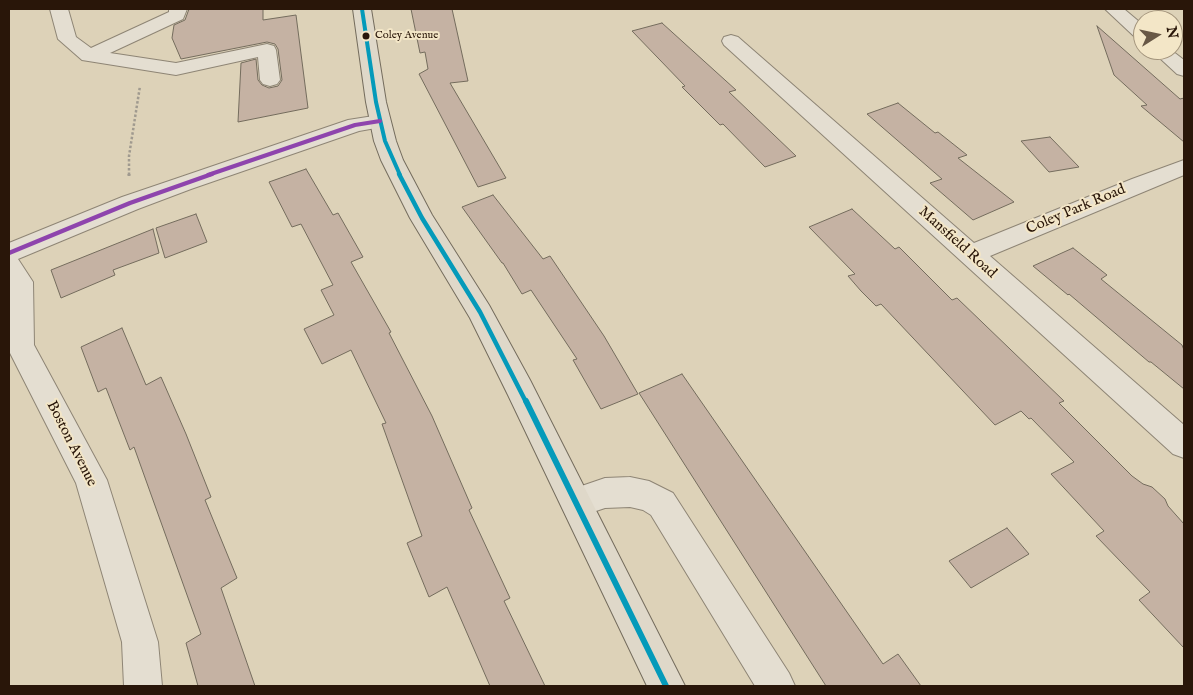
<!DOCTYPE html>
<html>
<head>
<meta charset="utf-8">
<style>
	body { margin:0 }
	#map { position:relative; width:1193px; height:695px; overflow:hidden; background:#ddd2b8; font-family:"IM FELL English",serif }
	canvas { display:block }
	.frame { position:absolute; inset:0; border:10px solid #291609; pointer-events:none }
	.north { position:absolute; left:1133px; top:10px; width:50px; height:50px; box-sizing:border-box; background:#f3e6c7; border:1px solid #a2937b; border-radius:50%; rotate:80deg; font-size:14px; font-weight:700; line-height:20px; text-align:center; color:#291609 }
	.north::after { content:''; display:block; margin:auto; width:18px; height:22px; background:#685846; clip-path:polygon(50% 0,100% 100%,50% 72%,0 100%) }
</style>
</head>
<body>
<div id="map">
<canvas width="1193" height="695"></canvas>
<div class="frame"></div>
<div class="north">N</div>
</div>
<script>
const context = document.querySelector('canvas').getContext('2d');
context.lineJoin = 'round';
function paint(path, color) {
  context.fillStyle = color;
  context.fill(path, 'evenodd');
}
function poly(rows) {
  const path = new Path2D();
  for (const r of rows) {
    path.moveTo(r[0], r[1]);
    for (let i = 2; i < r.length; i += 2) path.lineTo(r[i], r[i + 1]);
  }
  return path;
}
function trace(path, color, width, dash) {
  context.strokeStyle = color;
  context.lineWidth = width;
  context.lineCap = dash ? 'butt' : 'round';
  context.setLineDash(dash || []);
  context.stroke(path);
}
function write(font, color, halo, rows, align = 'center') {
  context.font = font + ' "IM FELL English",serif';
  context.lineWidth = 4;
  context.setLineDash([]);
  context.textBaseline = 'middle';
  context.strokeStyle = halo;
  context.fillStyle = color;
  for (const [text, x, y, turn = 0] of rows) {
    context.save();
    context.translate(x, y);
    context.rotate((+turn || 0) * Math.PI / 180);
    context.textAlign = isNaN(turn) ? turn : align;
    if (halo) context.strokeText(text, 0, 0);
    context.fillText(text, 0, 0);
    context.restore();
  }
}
const building = poly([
	[189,9,263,9,263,20,296,15,308,108,238,122,241,63,256,59,258,80,262,85,269,88,278,86,282,80,278,49,275,44,267,42,181,59,172,38,174,25,185,20,189,9],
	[411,9,452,9,468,81,450,83,506,178,478,187,419,74,428,69,425,52,420,53,411,9],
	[662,23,736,90,729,92,796,156,765,167,723,124,720,125,682,87,685,86,632,31,662,23],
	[1097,26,1180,99,1184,98,1184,142,1141,106,1147,105,1114,75,1097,26],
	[898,103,935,133,938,132,967,155,958,158,1014,202,973,220,930,183,942,179,867,114,898,103],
	[1050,137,1079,167,1049,172,1021,141,1050,137],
	[306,169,333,215,338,213,363,257,351,262,391,332,389,333,432,416,472,508,469,510,510,598,504,601,545,686,490,686,447,587,429,597,407,543,422,536,382,424,386,423,351,350,322,364,304,329,334,315,321,290,333,285,301,224,292,227,269,182,306,169],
	[493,195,543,259,550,256,604,336,638,394,601,409,573,360,577,359,531,290,522,294,503,263,502,263,462,207,493,195],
	[852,209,895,249,899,247,952,300,957,298,1064,401,1059,403,1132,476,1143,484,1152,487,1165,499,1168,506,1184,524,1184,648,1139,600,1150,592,1096,536,1104,531,1051,474,1074,462,1031,418,1029,419,1021,411,995,425,881,304,876,306,861,291,848,276,855,274,809,227,852,209],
	[196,214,207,242,165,258,156,228,196,214],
	[153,229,159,253,113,270,115,275,61,298,51,270,153,229],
	[1073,248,1107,275,1101,279,1182,345,1184,350,1184,389,1151,362,1149,362,1069,294,1068,295,1033,266,1073,248],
	[122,328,146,385,161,377,186,434,211,497,205,500,237,578,221,588,255,686,198,686,186,643,201,634,134,447,130,450,106,388,98,392,81,347,122,328],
	[682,374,883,664,898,654,921,686,826,686,639,393,682,374],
	[1007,528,1029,554,971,588,949,561,1007,528]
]);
const pathFar1 = poly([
	[129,175,129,156,140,86]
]);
const path = poly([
	[129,174,129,176]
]);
const minor = poly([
	[50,9,68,9,76,37,91,48,169,12,169,9,187,9,183,19,110,53,176,63,267,44,274,46,276,50,280,80,277,84,270,86,263,84,260,80,258,57,176,75,82,60,58,39,50,9],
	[1105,9,1124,9,1143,25,1143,40,1137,39,1105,9],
	[731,35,738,37,974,243,1132,179,1184,160,1184,175,990,256,1184,425,1184,458,1173,454,724,45,722,41,724,37,731,35],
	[1151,50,1171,50,1184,60,1184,76,1177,74,1151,50],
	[380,115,387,116,390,121,387,126,359,131,191,189,138,209,18,259,33,282,34,345,107,480,158,642,162,686,124,686,122,642,76,483,9,351,9,243,122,197,175,179,348,120,380,115],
	[630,477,649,481,673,493,789,673,795,686,755,686,651,515,643,510,630,507,605,508,578,517,567,513,562,502,567,491,605,478,630,477]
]);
const major = poly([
	[353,9,371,9,386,102,396,141,403,160,432,215,489,305,530,380,685,686,647,686,508,395,470,318,410,218,381,160,374,141,366,102,353,9]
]);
const bus1Far2 = poly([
	[362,9,376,102,385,141,400,175]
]);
const bus1Far1 = poly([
	[399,174,422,218,480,312,526,402]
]);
const bus1 = poly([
	[526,401,666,686]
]);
const bus2Far1 = poly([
	[208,175,355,125,380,121]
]);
const bus2 = poly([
	[9,253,130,203,212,174]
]);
const markers = [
	[366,36,4.5,"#291609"]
];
const farBusnames = [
	["Coley Avenue",375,36]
];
const streetNames = [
	["Coley Park Road",1076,210,-23],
	["Mansfield Road",957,243,42],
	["Boston Avenue",71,444,63]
];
paint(building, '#c5b2a3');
trace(building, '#746c5d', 1);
trace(minor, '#8e8575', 2);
trace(major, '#746c5d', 2);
trace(pathFar1, '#a09a8f', 2.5, [2.5, 2]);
trace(path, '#a09a8f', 3, [4, 2.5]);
paint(minor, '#e4ded1');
paint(major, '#dfd8c9');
trace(bus1Far2, '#049aba', 4);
trace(bus1Far1, '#049aba', 4.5);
trace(bus1, '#049aba', 6);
trace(bus2Far1, '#8e44ad', 4);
trace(bus2, '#8e44ad', 4.5);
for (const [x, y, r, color] of markers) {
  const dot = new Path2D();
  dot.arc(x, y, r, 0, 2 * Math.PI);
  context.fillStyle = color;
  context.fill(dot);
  trace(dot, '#f3e6c7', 2);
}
write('11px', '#291609', '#f3e6c7', farBusnames, 'left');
write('15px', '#291609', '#f3e6c7', streetNames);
</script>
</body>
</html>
